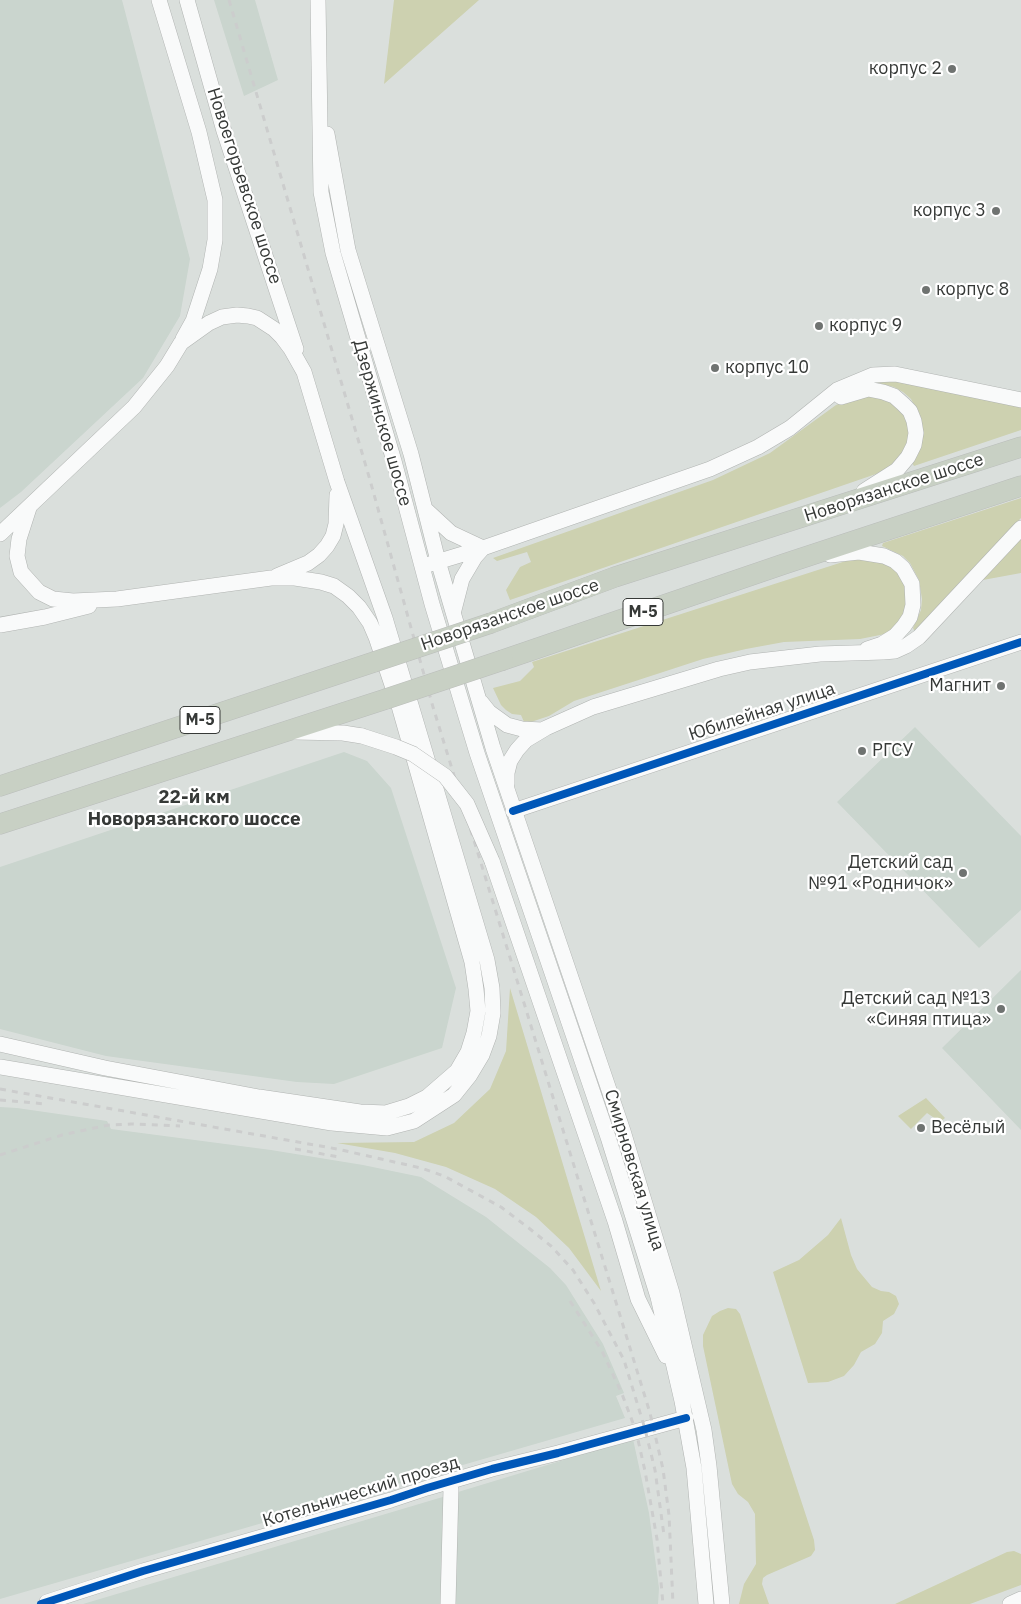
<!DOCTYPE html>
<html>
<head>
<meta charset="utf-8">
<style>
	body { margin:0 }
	canvas { display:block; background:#dadfdc }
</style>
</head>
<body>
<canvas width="1021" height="1604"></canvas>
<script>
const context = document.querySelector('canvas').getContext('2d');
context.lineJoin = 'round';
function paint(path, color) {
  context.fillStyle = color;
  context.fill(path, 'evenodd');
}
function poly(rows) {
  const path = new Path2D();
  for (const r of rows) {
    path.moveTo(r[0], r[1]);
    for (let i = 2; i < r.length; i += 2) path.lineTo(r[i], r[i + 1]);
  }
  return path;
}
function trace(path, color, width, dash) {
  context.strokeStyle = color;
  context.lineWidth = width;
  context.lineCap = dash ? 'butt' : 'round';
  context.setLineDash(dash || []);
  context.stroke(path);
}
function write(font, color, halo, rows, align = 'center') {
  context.font = font + ' "IBM Plex Sans",sans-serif';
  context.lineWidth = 4.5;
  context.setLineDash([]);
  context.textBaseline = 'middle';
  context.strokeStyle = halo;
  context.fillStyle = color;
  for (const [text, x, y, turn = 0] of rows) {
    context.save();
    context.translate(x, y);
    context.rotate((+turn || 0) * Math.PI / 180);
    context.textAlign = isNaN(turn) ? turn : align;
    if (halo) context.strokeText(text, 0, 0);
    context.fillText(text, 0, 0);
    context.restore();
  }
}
const built = poly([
	[0,0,122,0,190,259,180,316,143,378,21,492,0,508],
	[214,0,255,0,278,80,244,96],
	[915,727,1021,836,1021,910,979,948,837,802],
	[344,752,367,761,391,788,456,988,442,1048,334,1084,297,1082,106,1056,0,1029,0,867],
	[1021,970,1021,1130,942,1048],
	[0,1107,17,1108,107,1121,111,1129,271,1150,363,1165,421,1177,486,1217,550,1268,566,1285,603,1344,624,1393,616,1396,625,1418,0,1599],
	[633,1439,649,1513,659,1588,658,1604,454,1604,458,1492],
	[446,1496,442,1604,83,1604]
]);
const green = poly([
	[394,0,479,0,384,84],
	[892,379,1021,405,1021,430,914,466,912,463,923,438,921,418,911,399,903,392,894,387,874,382],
	[871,395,890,400,903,412,909,427,908,443,898,459,889,467,876,474,510,600,506,590,520,567,531,562,527,552,497,561,493,558,713,480,770,453,836,405,850,399],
	[1021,498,1021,518,916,630,914,630,913,628,921,610,922,599,919,580,910,563,903,556,882,546,883,543],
	[1021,536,1021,573,983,580,982,578],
	[864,557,895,567,908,589,904,615,893,629,885,634,860,639,784,642,746,649,703,659,574,701,549,716,531,722,524,722,521,715,512,714,506,710,501,705,493,688,520,681,534,667,532,662,852,559],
	[510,988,601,1291,569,1248,536,1217,495,1189,446,1167,395,1153,337,1143,414,1142,454,1123,490,1089,506,1051],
	[926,1098,945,1118,940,1122,927,1113,911,1129,898,1116],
	[841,1218,851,1255,857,1269,872,1287,881,1291,889,1292,896,1296,899,1304,894,1314,883,1321,882,1333,875,1344,861,1352,854,1365,844,1376,828,1382,808,1383,773,1272,799,1260,828,1235],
	[728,1308,736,1309,740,1314,814,1540,815,1550,811,1556,767,1575,763,1578,762,1584,769,1604,739,1604,744,1584,756,1564,755,1514,748,1502,738,1494,732,1484,703,1346,703,1335,712,1316,720,1311],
	[1014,1551,1021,1554,1021,1585,970,1604,895,1604,1007,1552]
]);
const secondary = poly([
	[159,0,199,132,215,200,215,240,210,269,193,321,183,339],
	[187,0,224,131,296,349],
	[318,0,321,192,333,253,394,461,432,604,477,753,608,1137,658,1297,682,1401,694,1468,706,1604],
	[327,134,348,250,411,454,438,561,493,748,623,1131,672,1293,704,1430,709,1466,722,1604],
	[841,397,868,389,883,392,894,396,903,404,910,411,914,421,916,433,914,445,908,457,897,470,864,491],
	[425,509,451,533,483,548],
	[0,534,134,407,167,366,181,343,209,323,222,317,237,315,248,316,257,318,274,329,282,337,291,349,304,372,337,482,385,618,487,960,492,988,493,1013,489,1036,482,1055,470,1075,454,1095,414,1121,387,1128,332,1123,0,1067],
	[830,555,859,552,884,556,895,561,903,568,912,584,913,605,910,617,904,626,895,636,882,644,867,649],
	[430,564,483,548,710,469,758,447,790,428,837,390,873,375,895,374,1021,400],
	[277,576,308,563,319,555,327,546,333,536,336,524,337,495],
	[454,610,462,579,475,557,483,548],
	[0,625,45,617,89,606],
	[481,702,489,712,507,725,522,729,542,730],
	[295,732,343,733,362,736],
	[507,784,507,773,510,761,517,750,526,740,546,728,593,707,719,669,750,662,820,654,883,652,895,651,906,646,919,637,1021,528],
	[513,811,1021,642],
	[492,861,615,1221,638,1299,666,1356],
	[0,1044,105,1068,259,1097,360,1112,386,1113,409,1106,427,1097,457,1071,468,1052,474,1033,478,1011,476,989,472,962,399,706,376,637,370,623,359,607,348,596,334,586,321,582,295,578,271,578,117,599,73,601,53,599,39,592,21,572,17,556,19,539,29,508],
	[47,1604,47,1602,143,1571,391,1500,427,1488,492,1469,558,1453,686,1418],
	[448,1604,451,1489],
	[1010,1604,1021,1599]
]);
const highway = poly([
	[491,623,615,577,1021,447],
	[503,660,784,564,1021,486],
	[0,786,374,662],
	[0,824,386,699]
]);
const rail = poly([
	[229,0,370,480,433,707,650,1413,663,1469,669,1515,673,1604],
	[0,1089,337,1149,421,1168,444,1176,501,1207,530,1229,551,1246,573,1270,594,1303,624,1360,645,1429,655,1470,664,1535],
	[0,1100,46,1104],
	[295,1149,339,1157],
	[0,1155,62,1135,109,1125,131,1124,180,1126],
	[570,1301,602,1351,622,1394,636,1431,645,1471,657,1539,663,1604]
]);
const secondaryBridge = poly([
	[362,736,396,747,413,754,445,776,467,804,492,861]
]);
const highwayBridge = poly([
	[374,662,491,623],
	[386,699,503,660]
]);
const cycleway = poly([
	[513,811,1021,642],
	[41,1604,143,1571,391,1500,427,1488,492,1469,558,1453,686,1418]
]);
const markers = [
	[952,69,5,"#6f7371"],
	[996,211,5,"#6f7371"],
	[926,290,5,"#6f7371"],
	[819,326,5,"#6f7371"],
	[715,368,5,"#6f7371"],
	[1001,686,5,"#6f7371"],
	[862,751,5,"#6f7371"],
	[963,873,5,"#6f7371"],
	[1001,1009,5,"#6f7371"],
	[921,1128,5,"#6f7371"]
];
const shields = [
	[643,612,40],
	[200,720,40]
];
const shieldNames = [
	["М-5",643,612],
	["М-5",200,720]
];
const poiNames = [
	["корпус 2",942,69],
	["корпус 3",986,211],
	["корпус 8",936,290,"left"],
	["корпус 9",829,326,"left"],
	["корпус 10",725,368,"left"],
	["Магнит",991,686],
	["РГСУ",872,751,"left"],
	["Детский сад",953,863],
	["№91 «Родничок»",953,884],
	["Детский сад №13",991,999],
	["«Синяя птица»",991,1020],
	["Весёлый",931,1128,"left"]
];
const streetNames = [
	["Новоегорьевское шоссе",244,186,72],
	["Дзержинское шоссе",382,423,74],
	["Новорязанское шоссе",894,488,-18],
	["Новорязанское шоссе",510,615,-19],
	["Юбилейная улица",762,712,-18],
	["Смирновская улица",634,1170,73],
	["Котельнический проезд",361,1492,-17]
];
const neighbourhoodNames = [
	["22-й км",194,798],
	["Новорязанского шоссе",194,820]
];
paint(built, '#cad5ce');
paint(green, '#cdd1b0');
trace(secondary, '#b1b4b2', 16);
trace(highway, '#babdbb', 21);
trace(secondary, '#f9fafa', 15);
trace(highway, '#c8d0c4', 20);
trace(rail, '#cccdcd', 3, [6, 6]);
trace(secondaryBridge, '#b1b4b2', 16, []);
trace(highwayBridge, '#babdbb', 21, []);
trace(secondaryBridge, '#f9fafa', 15);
trace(highwayBridge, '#c8d0c4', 20);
trace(cycleway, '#0057b8', 8);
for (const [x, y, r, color] of markers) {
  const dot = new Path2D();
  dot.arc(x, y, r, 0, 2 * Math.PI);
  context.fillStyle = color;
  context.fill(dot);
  trace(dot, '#fff', 2);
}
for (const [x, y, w] of shields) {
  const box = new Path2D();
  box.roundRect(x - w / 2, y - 13.5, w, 27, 4);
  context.fillStyle = '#fff';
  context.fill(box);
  trace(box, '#363937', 1);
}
write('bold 16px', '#363937', null, shieldNames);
write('18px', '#363937', '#fff', poiNames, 'right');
write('18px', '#363937', '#fff', streetNames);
write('bold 19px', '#363937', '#fff', neighbourhoodNames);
</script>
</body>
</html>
